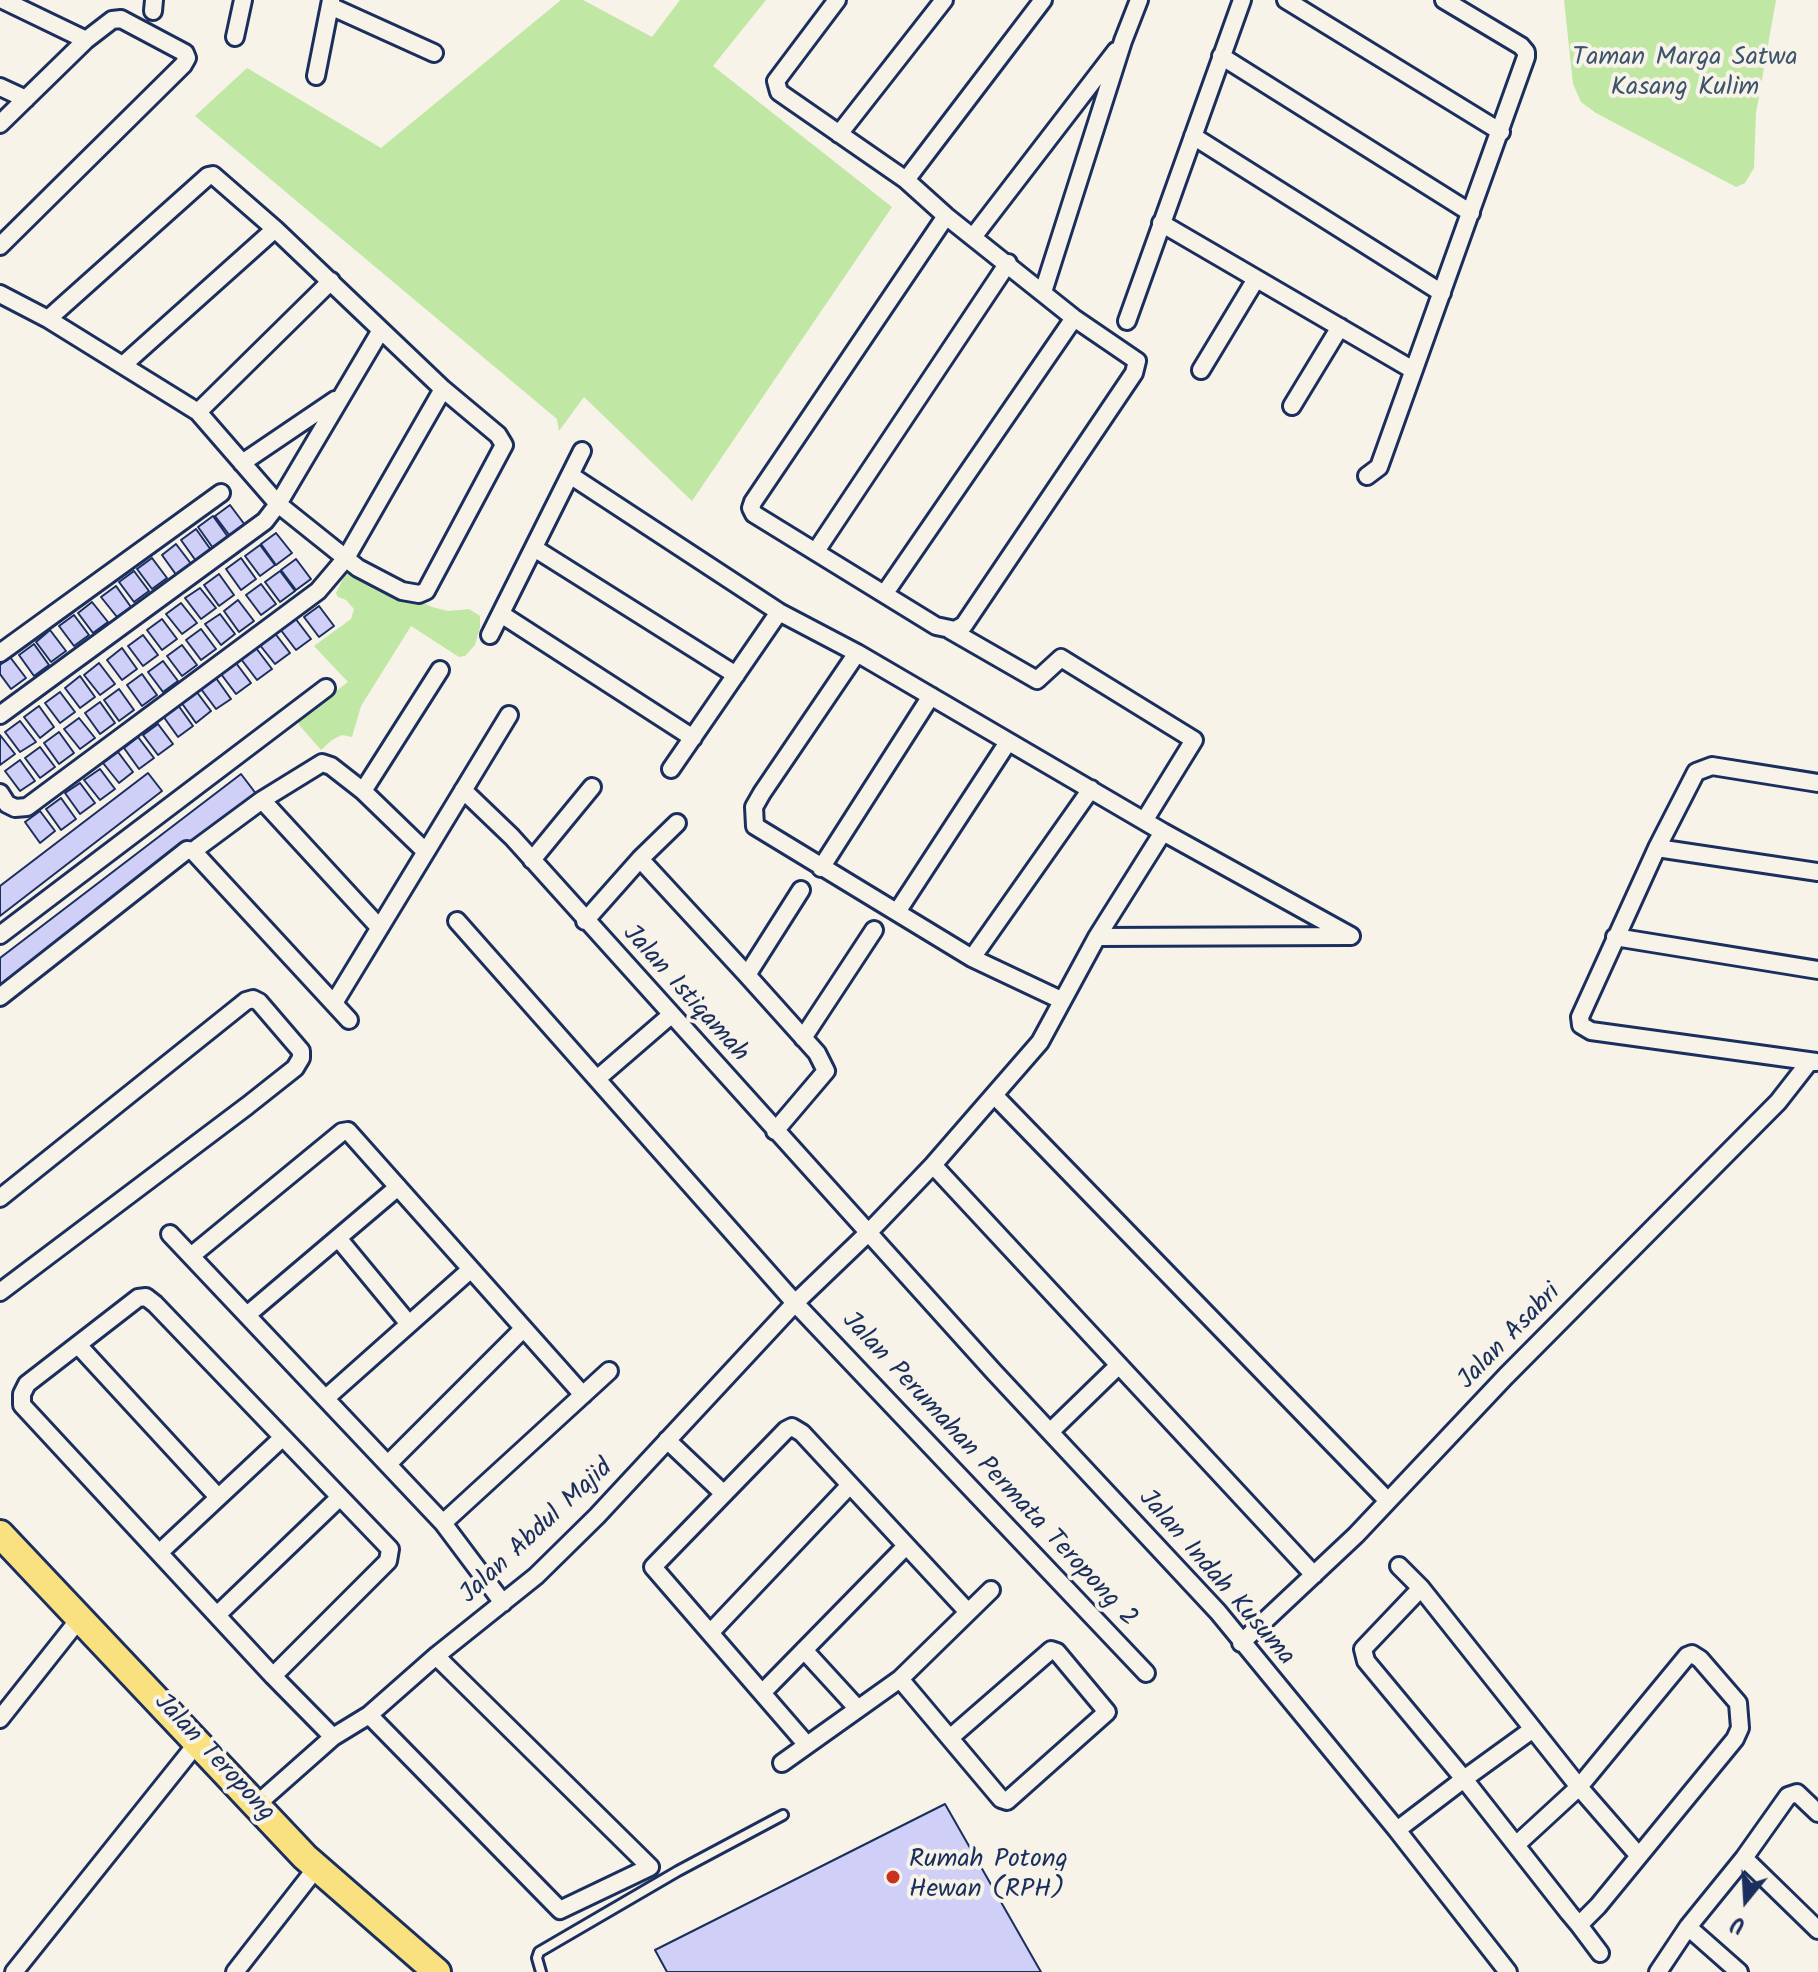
<!DOCTYPE html>
<html>
<head>
<meta charset="utf-8">
<style>
	body { margin:0 }
	#map { position:relative; width:1818px; height:1972px; overflow:hidden; background:#f7f3e8; font-family:Kalam,sans-serif }
	canvas { display:block }
	.north { position:absolute; left:1706px; top:1860px; width:80px; height:80px; -webkit-text-stroke:6px #f7f3e8; paint-order:stroke; rotate:198deg; font-size:22px; font-weight:700; line-height:32px; text-align:center; color:#1b2f5e }
	.north::after { content:''; display:block; margin:auto; width:28px; height:36px; background:#1b2f5e; clip-path:polygon(50% 0,100% 100%,50% 72%,0 100%) }
</style>
</head>
<body>
<div id="map">
<canvas width="1818" height="1972"></canvas>
<div class="north">U</div>
</div>
<script>
const context = document.querySelector('canvas').getContext('2d');
context.lineJoin = 'round';
function paint(path, color) {
  context.fillStyle = color;
  context.fill(path, 'evenodd');
}
function poly(rows) {
  const path = new Path2D();
  for (const r of rows) {
    path.moveTo(r[0], r[1]);
    for (let i = 2; i < r.length; i += 2) path.lineTo(r[i], r[i + 1]);
  }
  return path;
}
function trace(path, color, width, dash) {
  context.strokeStyle = color;
  context.lineWidth = width;
  context.lineCap = dash ? 'butt' : 'round';
  context.setLineDash(dash || []);
  context.stroke(path);
}
function write(font, color, halo, rows, align = 'center') {
  context.font = font + ' Kalam,sans-serif';
  context.lineWidth = 8;
  context.setLineDash([]);
  context.textBaseline = 'middle';
  context.strokeStyle = halo;
  context.fillStyle = color;
  for (const [text, x, y, turn = 0] of rows) {
    context.save();
    context.translate(x, y);
    context.rotate((+turn || 0) * Math.PI / 180);
    context.textAlign = isNaN(turn) ? turn : align;
    if (halo) context.strokeText(text, 0, 0);
    context.fillText(text, 0, 0);
    context.restore();
  }
}
const green = poly([
	[561,0,583,0,652,37,680,0,766,0,713,66,892,207,692,501,584,397,559,431,557,419,195,116,247,68,381,148],
	[1564,0,1776,0,1756,113,1754,168,1745,183,1736,187,1596,113,1581,102,1573,84],
	[348,569,432,607,448,611,469,609,480,616,480,627,475,645,465,656,459,657,411,626,361,706,352,737,342,735,332,740,321,750,299,725,299,719,348,682,314,646,351,619,354,609,346,600,338,597,336,593]
]);
const building = poly([
	[230,505,245,525,230,536,215,516,230,505],
	[213,516,228,537,213,548,198,527,213,516],
	[196,529,211,550,196,561,181,540,196,529],
	[276,533,292,553,276,565,261,544,276,533],
	[176,544,192,565,177,576,162,555,176,544],
	[260,545,275,565,260,576,245,556,260,545],
	[152,558,167,578,152,589,137,569,152,558],
	[241,558,256,579,241,590,226,569,241,558],
	[296,559,311,579,296,590,281,570,296,559],
	[134,571,149,591,134,602,119,582,134,571],
	[280,571,295,591,280,602,265,582,280,571],
	[219,574,234,595,219,606,204,585,219,574],
	[261,584,276,604,261,615,246,595,261,584],
	[116,586,131,607,117,617,101,597,116,586],
	[200,588,216,608,201,619,185,598,200,588],
	[238,600,254,621,239,632,224,611,238,600],
	[92,602,108,622,93,633,78,613,92,602],
	[181,603,197,623,182,634,166,614,181,603],
	[319,606,334,626,319,637,304,617,319,606],
	[220,614,235,634,221,645,205,624,220,614],
	[74,615,89,635,74,646,59,626,74,615],
	[295,618,311,639,296,650,280,629,295,618],
	[162,619,177,639,162,650,147,630,162,619],
	[201,629,216,649,201,660,186,640,201,629],
	[50,630,66,651,51,662,36,642,50,630],
	[274,632,290,653,275,664,259,644,274,632],
	[143,635,158,655,143,666,128,646,143,635],
	[34,644,49,665,34,676,19,655,34,644],
	[182,645,197,665,182,676,167,656,182,645],
	[122,648,137,669,122,680,107,660,122,648],
	[256,648,272,669,257,680,241,659,256,648],
	[10,657,26,678,11,689,0,674,0,665,10,657],
	[163,661,178,681,163,692,148,672,163,661],
	[99,663,115,684,100,695,84,675,99,663],
	[236,663,251,683,236,694,221,674,236,663],
	[142,674,157,695,142,706,127,685,142,674],
	[80,676,95,697,80,708,65,688,80,676],
	[216,678,231,699,216,709,201,689,216,678],
	[119,689,134,710,119,721,104,700,119,689],
	[196,691,211,711,196,723,181,702,196,691],
	[60,692,75,712,60,723,45,703,60,692],
	[100,702,115,723,100,734,85,713,100,702],
	[178,705,193,726,178,737,163,716,178,705],
	[39,706,54,727,40,738,24,717,39,706],
	[79,718,95,738,80,749,64,729,79,718],
	[20,721,36,742,20,752,5,732,20,721],
	[158,724,173,744,158,755,143,735,158,724],
	[59,732,74,753,59,764,44,743,59,732],
	[0,735,15,754,0,765,0,735],
	[138,737,154,758,139,769,124,748,138,737],
	[40,747,55,767,40,778,25,758,40,747],
	[118,752,133,772,119,783,103,763,118,752],
	[20,760,35,781,20,791,5,771,20,760],
	[100,769,115,789,100,800,84,780,100,769],
	[148,773,162,791,0,916,0,886,148,773],
	[241,774,257,795,0,990,0,958,241,774],
	[80,783,95,803,80,814,65,793,80,783],
	[61,798,76,819,61,830,46,809,61,798],
	[40,811,55,831,40,843,25,822,40,811],
	[945,1804,1041,1972,667,1972,655,1950,945,1804]
]);
const service = poly([
	[541,1972,537,1958,539,1952,678,1871,783,1815]
]);
const minor = poly([
	[3,0,86,40],
	[837,0,776,81,779,92,906,180,946,216,1074,318,1137,361,1134,373,964,625,955,630,936,626,754,514,751,508,753,502,946,216],
	[1286,0,1501,132],
	[330,6,434,53],
	[153,11,154,0],
	[235,37,243,0],
	[1221,56,1471,213],
	[316,76,331,0],
	[0,87,26,99],
	[0,124,86,40,112,20,121,19,185,53,187,58,183,65,0,246],
	[839,134,944,0],
	[1193,136,1442,293],
	[906,180,1043,0],
	[1161,223,1413,370],
	[973,237,1116,51],
	[1043,292,1123,41,1139,0],
	[0,294,48,319,198,412,278,504,358,568,402,591,419,594,426,591,504,445,498,435,443,389,275,229,213,175,208,176,48,319],
	[1127,321,1242,0],
	[123,365,275,229],
	[1201,370,1256,279],
	[1292,406,1340,327],
	[198,412,331,281],
	[242,463,335,400],
	[570,475,779,612,857,653,1163,832,1351,936],
	[1367,476,1379,467,1526,57,1526,52,1521,46,1444,0],
	[534,548,736,675],
	[816,551,1008,263],
	[885,593,1074,318],
	[501,614,693,738],
	[950,630,1037,680,1061,658,1194,740,1144,821],
	[490,635,582,451],
	[0,653,221,493],
	[857,653,762,793,754,807,755,826,972,958,1061,1000],
	[0,715,265,521,278,504,381,330],
	[671,769,779,612],
	[463,790,512,837,994,1372,1218,1612,1397,1830,1508,1972],
	[363,791,440,670],
	[0,793,7,804,15,808,27,807,318,591,346,558,443,389],
	[262,800,378,926],
	[1657,848,1818,872],
	[193,851,349,1020],
	[640,859,677,823],
	[532,860,592,787],
	[821,868,931,696],
	[897,912,1008,742],
	[457,921,795,1303,1146,1673],
	[585,921,640,859,747,975,817,1053,826,1071,775,1131],
	[0,935,326,688],
	[1097,937,1349,936],
	[1615,937,1818,970],
	[972,958,1091,789],
	[747,975,801,890],
	[0,997,187,850,193,851,262,800,322,763,331,766,363,791,425,851],
	[334,1003,509,715],
	[803,1038,874,930],
	[1816,1062,1591,1031,1581,1025,1580,1017,1657,848,1696,772,1712,766,1818,783],
	[598,1078,671,1015],
	[994,1095,1388,1501],
	[933,1165,1314,1575],
	[0,1198,246,1001,253,999,259,1002,301,1051,301,1058,295,1068,247,1106,0,1292],
	[170,1234,443,1523,503,1603],
	[338,1238,409,1324],
	[191,1256,342,1132,348,1131,583,1395],
	[247,1315,398,1187],
	[78,1345,218,1497],
	[326,1398,470,1270],
	[1050,1432,1119,1365],
	[667,1440,724,1494],
	[388,1464,523,1329],
	[443,1523,609,1371],
	[159,1553,281,1439],
	[1399,1566,1421,1588],
	[217,1615,339,1498],
	[710,1633,850,1485],
	[1241,1643,1356,1535,1506,1376,1778,1102,1810,1061],
	[804,1650,858,1709],
	[273,1676,388,1561,390,1549,155,1304,146,1297,138,1298,27,1384,22,1394,22,1405,273,1676,333,1737],
	[900,1679,1001,1799,1007,1801,1107,1712,1057,1652,1051,1650,951,1737],
	[762,1693,906,1546],
	[369,1715,560,1910,650,1867,436,1656],
	[0,1719,80,1618],
	[1533,1729,1464,1779,1366,1661,1363,1649,1421,1588,1533,1729,1579,1787,1639,1856],
	[807,1745,653,1567,786,1430,792,1427,802,1433,968,1612],
	[782,1763,900,1679,991,1590],
	[255,1806,333,1737,369,1715,436,1656,536,1576,597,1516,795,1303,868,1233,933,1165,1040,1042,1097,937,1163,832],
	[1397,1830,1464,1779,1569,1913,1579,1925,1598,1906,1735,1739,1740,1728,1738,1703,1700,1659,1692,1654,1687,1656,1579,1787,1516,1845],
	[1744,1858,1818,1930],
	[1579,1925,1600,1953],
	[1688,1927,1739,1972],
	[14,1972,198,1742],
	[235,1972,317,1867],
	[1658,1972,1688,1927,1744,1858,1788,1796,1797,1793,1818,1813]
]);
const primary = poly([
	[0,1534,305,1857,437,1972]
]);
const markers = [
	[893,1877,8,"#c8321e"]
];
const parkNames = [
	["Taman Marga Satwa",1685,60],
	["Kasang Kulim",1685,90]
];
const streetNames = [
	["Jalan Istiqamah",684,995,48],
	["Jalan Asabri",1511,1338,-46],
	["Jalan Perumahan Permata Teropong 2",988,1471,47],
	["Jalan Abdul Majid",538,1533,-43],
	["Jalan Indah Kusuma",1215,1579,49],
	["Jalan Teropong",213,1759,47]
];
const poiNames = [
	["Rumah Potong",909,1862],
	["Hewan (RPH)",909,1892]
];
paint(green, '#c0e7a3');
paint(building, '#d0cff8');
trace(building, '#1b2f5e', 2);
trace(service, '#1b2f5e', 14);
trace(minor, '#1b2f5e', 22);
trace(primary, '#1b2f5e', 32);
trace(service, '#f7f3e8', 8);
trace(minor, '#f7f3e8', 16);
trace(primary, '#fae180', 26);
for (const [x, y, r, color] of markers) {
  const dot = new Path2D();
  dot.arc(x, y, r, 0, 2 * Math.PI);
  context.fillStyle = color;
  context.fill(dot);
  trace(dot, '#f7f3e8', 3);
}
write('26px', '#3c546c', '#f7f3e8', parkNames);
write('26px', '#1b2f5e', '#f7f3e8', streetNames);
write('26px', '#1b2f5e', '#f7f3e8', poiNames, 'left');
</script>
</body>
</html>
